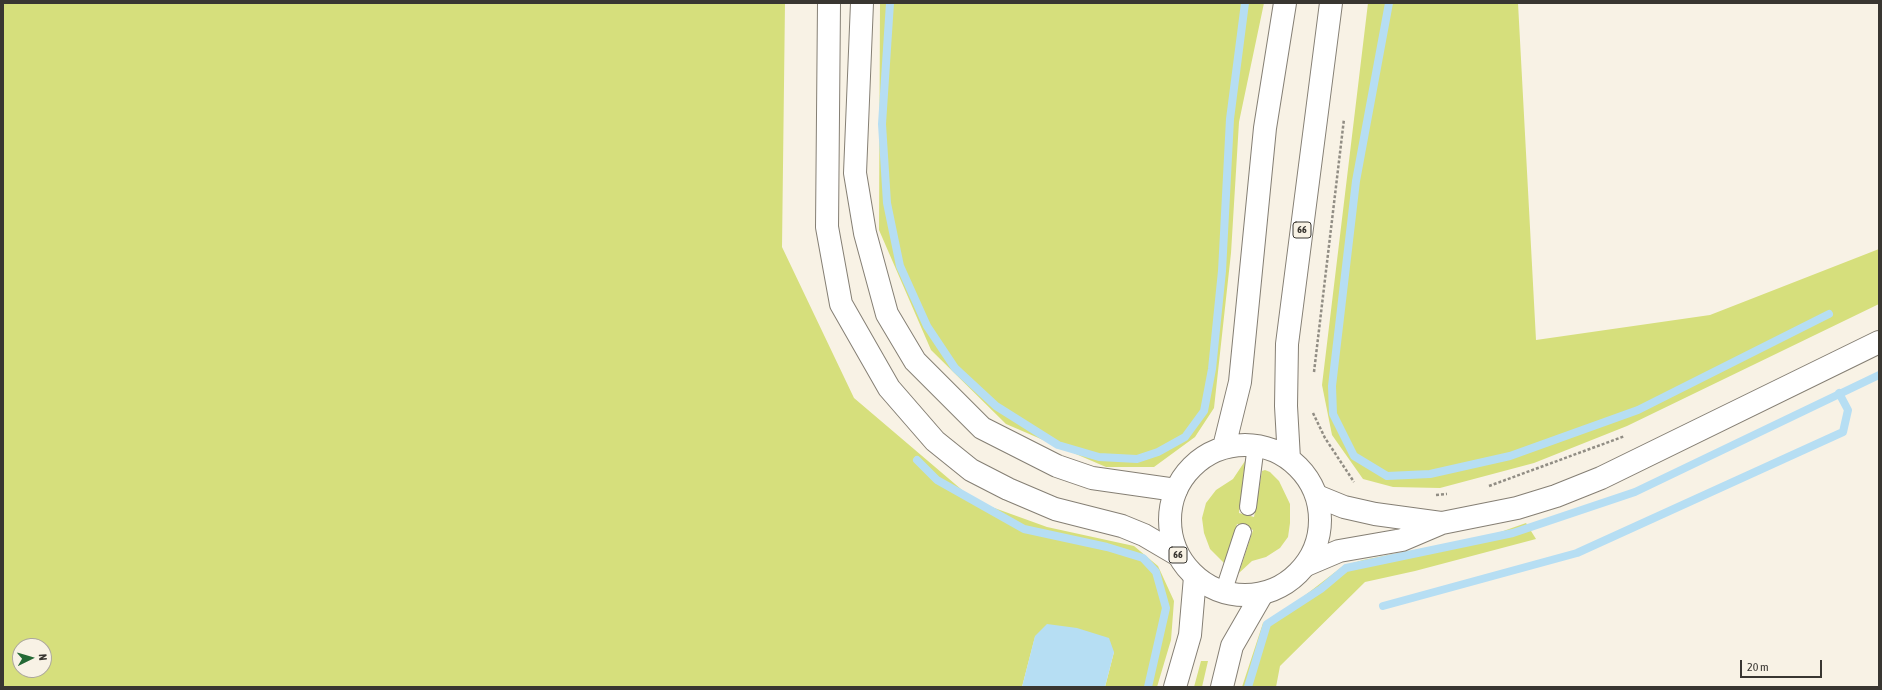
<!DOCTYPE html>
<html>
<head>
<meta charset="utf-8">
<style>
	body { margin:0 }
	#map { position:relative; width:1882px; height:690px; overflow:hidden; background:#f8f2e5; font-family:"Asap Condensed",sans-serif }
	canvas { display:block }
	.frame { position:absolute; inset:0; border:4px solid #393631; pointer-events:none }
	.north { position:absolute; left:12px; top:638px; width:40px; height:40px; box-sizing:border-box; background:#f8f2e5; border:1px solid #aca79d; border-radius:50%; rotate:85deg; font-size:11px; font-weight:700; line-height:16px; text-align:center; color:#393631 }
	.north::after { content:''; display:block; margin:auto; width:14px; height:18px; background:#246935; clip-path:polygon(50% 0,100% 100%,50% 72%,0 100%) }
	.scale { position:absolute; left:1740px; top:660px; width:82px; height:18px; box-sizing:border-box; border:2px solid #393631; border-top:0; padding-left:5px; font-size:12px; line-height:14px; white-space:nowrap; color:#393631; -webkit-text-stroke:3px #f8f2e5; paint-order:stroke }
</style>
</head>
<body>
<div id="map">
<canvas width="1882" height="690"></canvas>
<div class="frame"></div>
<div class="north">N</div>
<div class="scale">20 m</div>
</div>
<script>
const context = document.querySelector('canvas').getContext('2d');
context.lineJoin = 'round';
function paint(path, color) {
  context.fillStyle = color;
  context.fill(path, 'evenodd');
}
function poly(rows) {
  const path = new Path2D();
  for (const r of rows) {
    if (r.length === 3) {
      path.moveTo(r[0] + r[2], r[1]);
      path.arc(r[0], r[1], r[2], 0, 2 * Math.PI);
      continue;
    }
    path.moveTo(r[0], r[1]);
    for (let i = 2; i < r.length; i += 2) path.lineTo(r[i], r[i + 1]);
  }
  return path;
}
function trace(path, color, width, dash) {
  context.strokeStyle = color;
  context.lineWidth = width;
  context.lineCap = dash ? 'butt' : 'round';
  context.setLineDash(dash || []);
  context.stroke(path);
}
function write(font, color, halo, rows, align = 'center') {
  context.font = font + ' "Asap Condensed",sans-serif';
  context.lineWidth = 4;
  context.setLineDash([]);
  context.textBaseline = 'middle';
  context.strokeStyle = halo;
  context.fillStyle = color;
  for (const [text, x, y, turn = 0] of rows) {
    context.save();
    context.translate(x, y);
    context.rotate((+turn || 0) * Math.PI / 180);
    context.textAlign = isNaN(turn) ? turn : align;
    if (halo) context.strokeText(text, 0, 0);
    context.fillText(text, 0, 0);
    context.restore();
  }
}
const green = poly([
	[3,3,785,3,782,247,854,398,975,501,1047,527,1134,546,1158,566,1174,601,1171,640,1157,687,1105,687,1114,652,1035,637,1022,687,3,687],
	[20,646,44,646,44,670,20,670],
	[880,3,1264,3,1239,122,1231,253,1214,408,1195,437,1154,467,1106,467,1006,424,931,350,879,230],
	[1368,3,1518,3,1536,340,1710,315,1879,249,1879,304,1627,426,1534,463,1440,488,1393,487,1363,479,1332,435,1322,385],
	[1245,461,1239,513,1254,517,1262,471,1265,470,1270,472,1279,481,1290,504,1290,523,1288,537,1280,548,1266,557,1252,561,1239,573,1253,530,1237,524,1226,565,1210,549,1204,533,1202,518,1206,503,1216,490,1233,479],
	[1526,523,1536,539,1415,571,1365,582,1280,666,1276,687,1242,687,1263,623,1286,610,1343,566,1363,560,1492,535],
	[1201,661,1208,661,1202,687,1194,687]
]);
const water = poly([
	[1047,624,1077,628,1109,638,1114,652,1105,687,1022,687,1035,636]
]);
const stream = poly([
	[890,3,882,124,887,203,900,266,927,326,955,368,996,406,1058,445,1099,457,1137,459,1158,452,1185,437,1204,411,1212,369,1222,271,1230,119,1245,3],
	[1389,3,1356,181,1332,386,1333,414,1354,456,1387,476,1430,474,1510,456,1638,410,1829,314],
	[917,460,937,480,1024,529,1107,547,1143,558,1156,572,1166,608,1148,687],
	[1383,606,1577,553,1843,432,1848,410,1839,393],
	[1248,687,1267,624,1321,589,1346,568,1513,533,1635,492,1879,375]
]);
const path = poly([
	[1314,372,1344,119],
	[1313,413,1325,438,1354,482],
	[1489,486,1625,436],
	[1436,495,1447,494]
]);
const lane = poly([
	[1248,507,1256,445],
	[1223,593,1243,532]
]);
const secondary = poly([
	[1317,496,1344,507,1375,514,1441,523],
	[1306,565,1339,551,1402,540,1442,523,1517,508,1556,496,1601,478,1879,342],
	[1175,687,1190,635,1195,577],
	[1222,687,1232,646,1262,594]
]);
const primary = poly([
	[1245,520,75],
	[1224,447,1240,382,1265,128,1285,3],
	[1289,459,1286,406,1287,344,1331,3]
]);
const highway = poly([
	[829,3,827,227,841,304,889,388,935,441,971,470,1008,489,1055,509,1122,526,1144,535,1178,555],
	[862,3,855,173,865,233,887,314,915,361,982,428,1057,466,1092,478,1176,490]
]);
const shields = [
	[1302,230,18],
	[1178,555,18]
];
const shieldNames = [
	["66",1302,230],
	["66",1178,555]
];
paint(green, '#d6df7c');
paint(water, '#b6def3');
trace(stream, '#b6def3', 8);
trace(lane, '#857f74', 18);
trace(secondary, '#857f74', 24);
trace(primary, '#857f74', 24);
trace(highway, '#857f74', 24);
trace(path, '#918d84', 2.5, [3, 2]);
trace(lane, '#fff', 16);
trace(secondary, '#fff', 22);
trace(primary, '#fff', 22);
trace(highway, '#fff', 22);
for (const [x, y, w] of shields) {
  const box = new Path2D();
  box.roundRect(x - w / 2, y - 8, w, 16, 3);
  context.fillStyle = '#f8f2e5';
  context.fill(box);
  trace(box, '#393631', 1);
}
write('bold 10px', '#393631', null, shieldNames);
</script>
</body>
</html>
